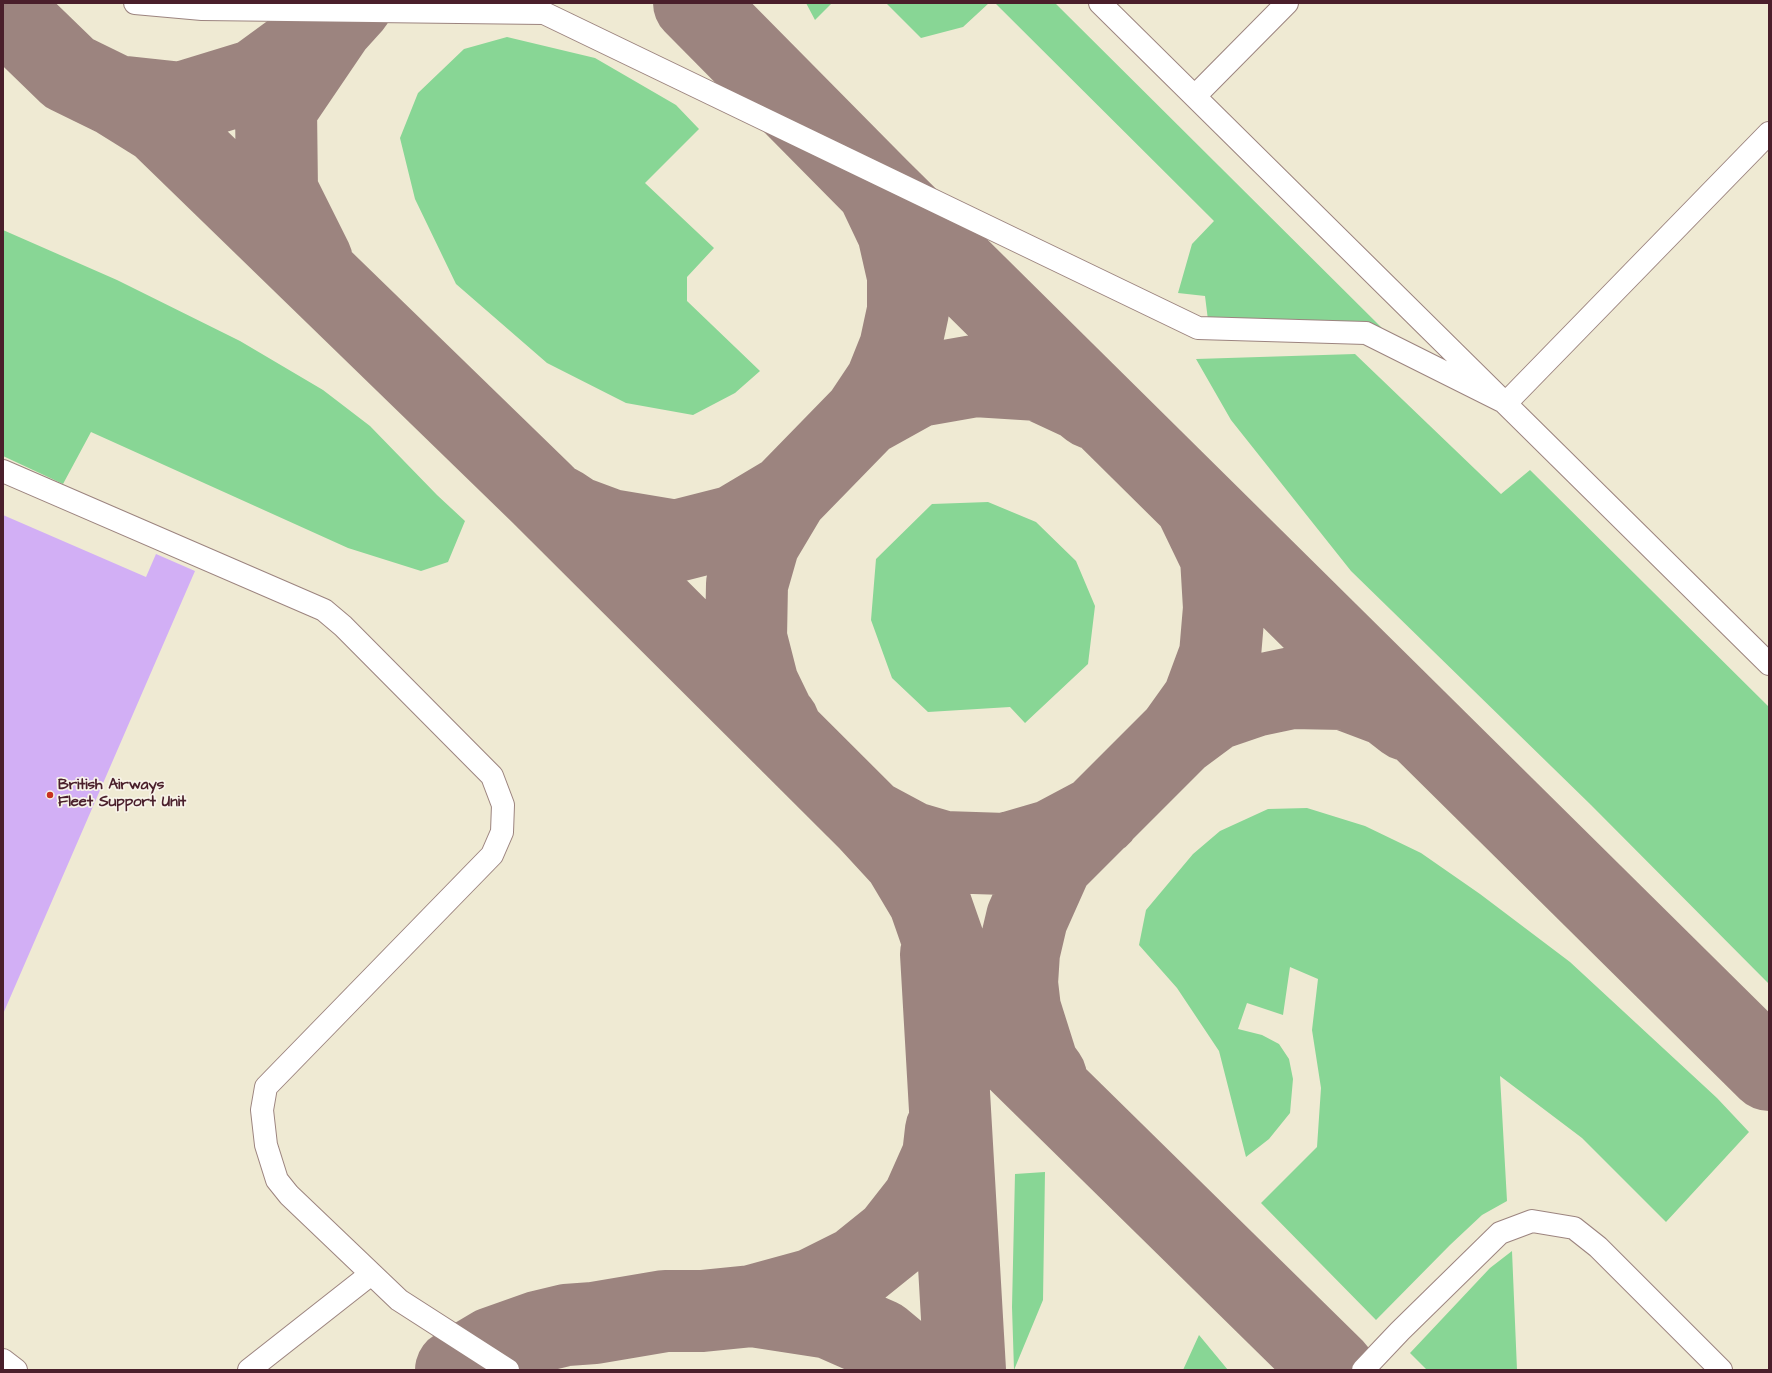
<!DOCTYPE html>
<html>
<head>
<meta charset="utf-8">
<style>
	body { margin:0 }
	#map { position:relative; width:1772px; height:1373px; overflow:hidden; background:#efead3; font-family:"Architects Daughter",sans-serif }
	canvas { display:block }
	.frame { position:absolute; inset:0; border:4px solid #4a1f2b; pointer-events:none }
</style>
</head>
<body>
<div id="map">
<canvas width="1772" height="1373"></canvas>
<div class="frame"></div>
</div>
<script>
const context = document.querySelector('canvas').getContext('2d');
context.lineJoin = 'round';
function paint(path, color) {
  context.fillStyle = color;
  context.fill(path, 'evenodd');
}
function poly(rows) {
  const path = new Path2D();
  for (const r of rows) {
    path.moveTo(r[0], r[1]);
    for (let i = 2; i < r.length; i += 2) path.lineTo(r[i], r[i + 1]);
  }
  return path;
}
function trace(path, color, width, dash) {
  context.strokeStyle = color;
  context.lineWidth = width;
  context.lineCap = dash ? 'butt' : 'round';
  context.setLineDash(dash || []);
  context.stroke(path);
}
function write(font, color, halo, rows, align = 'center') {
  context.font = font + ' "Architects Daughter",sans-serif';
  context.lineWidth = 3.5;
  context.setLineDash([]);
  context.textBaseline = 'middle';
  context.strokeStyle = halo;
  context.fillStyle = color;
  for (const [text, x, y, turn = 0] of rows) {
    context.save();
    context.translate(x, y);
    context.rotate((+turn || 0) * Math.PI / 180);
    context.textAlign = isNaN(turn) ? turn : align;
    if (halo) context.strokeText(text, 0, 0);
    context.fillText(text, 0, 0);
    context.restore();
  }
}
const green = poly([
	[806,3,832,3,815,20],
	[886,3,989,3,963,27,921,38],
	[995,3,1055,3,1384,330,1209,328,1205,296,1178,293,1192,244,1214,221],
	[507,37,595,58,676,105,699,129,645,183,714,248,687,277,687,301,760,371,735,393,693,415,626,403,547,363,456,284,415,199,400,138,418,93,464,49],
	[3,230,117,280,240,341,323,390,370,426,437,495,465,521,448,562,421,571,348,548,91,432,63,484,3,456],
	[1355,354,1501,494,1530,470,1769,707,1769,984,1591,805,1351,571,1231,420,1196,359],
	[988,502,1036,522,1076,561,1095,606,1088,664,1025,723,1010,707,928,712,892,678,871,620,876,559,932,504],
	[1307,808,1365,826,1421,853,1480,894,1570,962,1717,1098,1749,1132,1666,1222,1582,1138,1500,1076,1507,1201,1482,1215,1450,1245,1376,1320,1261,1203,1317,1147,1321,1088,1312,1030,1318,979,1290,967,1283,1015,1247,1003,1238,1029,1262,1035,1279,1044,1289,1059,1293,1079,1290,1113,1269,1139,1246,1157,1219,1051,1177,988,1139,945,1146,910,1193,854,1220,831,1268,809],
	[1045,1172,1043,1300,1014,1370,1012,1307,1015,1174],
	[1512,1251,1517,1370,1427,1370,1410,1353,1490,1268],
	[1199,1335,1228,1370,1183,1370]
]);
const taxiway = poly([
	[694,3,878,189,1769,1070],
	[3,9,69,73,116,96,161,124,541,493,869,820,904,858,929,900,959,986,1000,1042,1334,1370],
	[116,96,181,103,256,80,319,34],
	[312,261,277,191,276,108,333,24,352,3],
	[864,416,918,386,975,376,1039,380,1082,400,1092,408],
	[560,507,575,517,610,530,676,541,735,526,787,495],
	[779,724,774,718,758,685,746,638,747,584,759,542,787,495,864,416,886,383,900,348,908,311,908,276,898,232,879,192],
	[1178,736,1203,701,1220,655,1224,608,1221,557,1195,503],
	[869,820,910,842,944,852,1005,854,1053,840,1100,815],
	[941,954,965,1370],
	[1046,1077,1038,1066,1020,1009,1017,983,1019,952,1027,918,1052,862,1178,736,1213,710,1254,696,1292,688,1344,689,1389,706,1407,720],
	[752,1306,814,1289,858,1267,894,1238,923,1201,943,1156,946,1130],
	[456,1370,493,1348,541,1331,566,1325,594,1323,665,1311,702,1311,752,1306,830,1318,880,1340,916,1370]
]);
const building = poly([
	[3,515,146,577,156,554,195,571,3,1014]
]);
const minor = poly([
	[135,3,202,9,544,13,1198,328,1366,333,1506,403],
	[1100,3,1769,664],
	[1195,96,1287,3],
	[1506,403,1769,133],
	[3,471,324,610,343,626,492,776,503,805,502,832,492,855,266,1087,262,1110,266,1145,277,1180,289,1195,399,1300,508,1370],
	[3,1360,16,1370],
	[249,1370,371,1274],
	[1363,1370,1400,1331,1500,1233,1532,1221,1574,1228,1598,1247,1721,1370]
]);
const markers = [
	[50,795,4,"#c8321e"]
];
const poiNames = [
	["British Airways",58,786],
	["Fleet Support Unit",58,803]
];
paint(green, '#88d695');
trace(taxiway, '#9c847f', 82);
paint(building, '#d2aff5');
trace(minor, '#9c847f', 24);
trace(minor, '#fff', 22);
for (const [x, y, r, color] of markers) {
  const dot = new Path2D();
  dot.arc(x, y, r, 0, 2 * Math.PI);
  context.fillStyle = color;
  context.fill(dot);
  trace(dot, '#f7f3e8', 1.5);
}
write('bold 15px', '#4a1f2b', '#f7f3e8', poiNames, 'left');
</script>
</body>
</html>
